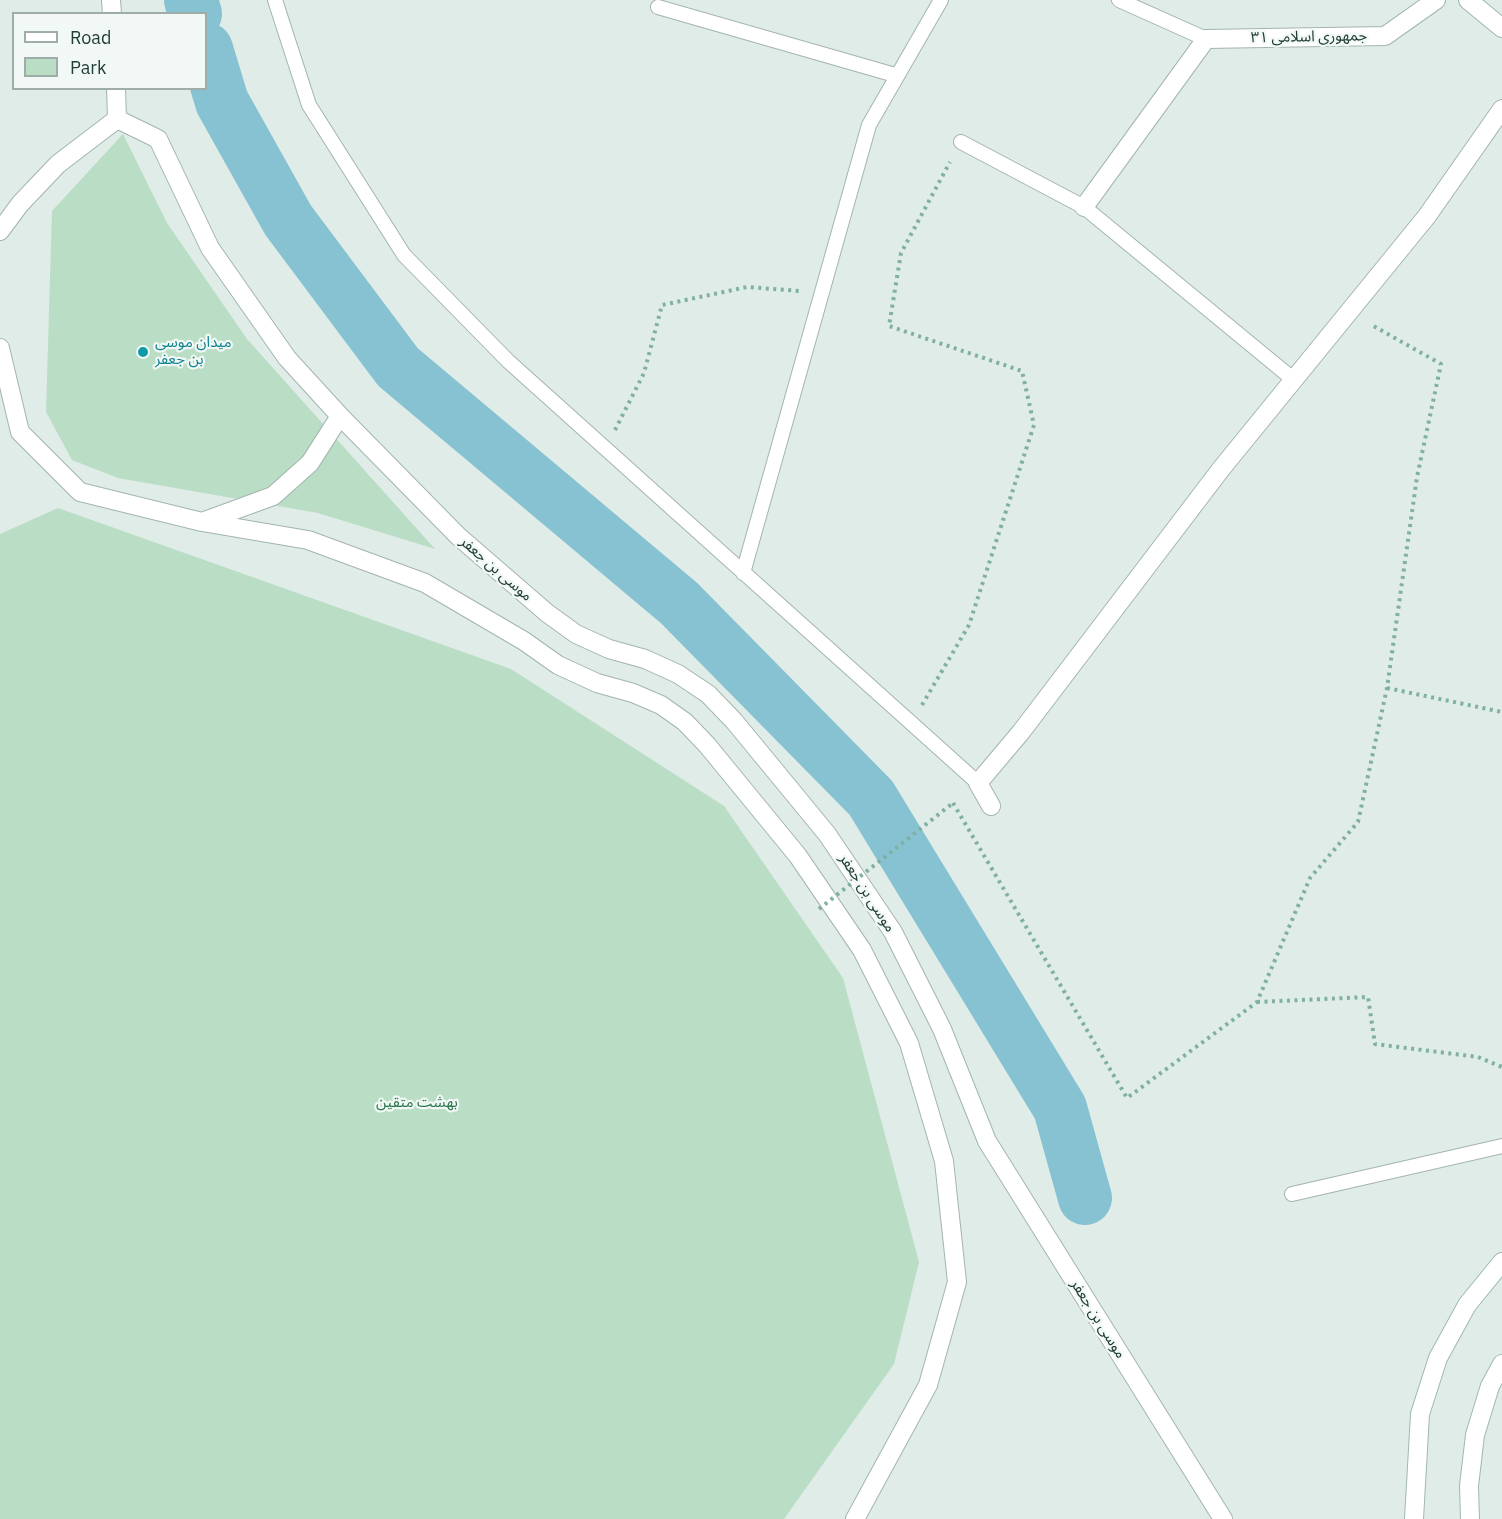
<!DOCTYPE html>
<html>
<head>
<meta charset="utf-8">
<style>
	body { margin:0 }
	#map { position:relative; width:1502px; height:1519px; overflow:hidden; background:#e0ece7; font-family:"IBM Plex Sans",sans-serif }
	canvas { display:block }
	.legend { position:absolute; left:12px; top:12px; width:195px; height:78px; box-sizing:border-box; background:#f1f8f5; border:2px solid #9eada9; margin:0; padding:8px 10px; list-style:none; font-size:18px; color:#213d37 }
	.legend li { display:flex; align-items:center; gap:12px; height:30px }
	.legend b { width:30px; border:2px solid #9eada9 }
</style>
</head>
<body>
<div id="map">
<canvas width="1502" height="1519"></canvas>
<ul class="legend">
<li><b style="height:8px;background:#fff"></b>Road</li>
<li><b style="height:16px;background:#b9ddc5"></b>Park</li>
</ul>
</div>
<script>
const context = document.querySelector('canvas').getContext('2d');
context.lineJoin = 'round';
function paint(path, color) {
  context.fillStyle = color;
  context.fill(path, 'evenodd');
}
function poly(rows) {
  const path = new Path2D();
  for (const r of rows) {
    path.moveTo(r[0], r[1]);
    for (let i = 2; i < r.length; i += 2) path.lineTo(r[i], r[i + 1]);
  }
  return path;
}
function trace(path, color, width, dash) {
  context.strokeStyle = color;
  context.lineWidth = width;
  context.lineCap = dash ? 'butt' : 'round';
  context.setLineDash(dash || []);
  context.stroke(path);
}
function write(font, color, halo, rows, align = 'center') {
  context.font = font + ' "IBM Plex Sans","Noto Sans Arabic",sans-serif';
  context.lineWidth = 4.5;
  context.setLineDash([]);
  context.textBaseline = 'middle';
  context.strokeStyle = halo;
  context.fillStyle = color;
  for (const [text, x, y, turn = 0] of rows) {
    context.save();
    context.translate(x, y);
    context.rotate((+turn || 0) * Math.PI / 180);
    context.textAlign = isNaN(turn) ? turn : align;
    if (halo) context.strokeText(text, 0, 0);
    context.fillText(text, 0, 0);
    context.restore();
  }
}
const green = poly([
	[123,134,167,223,247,339,435,549,318,513,118,478,72,460,46,412,52,211],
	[58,508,511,669,724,806,843,978,919,1262,894,1364,784,1519,0,1519,0,534]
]);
const river = poly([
	[191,0,195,14],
	[206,49,222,102,288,220,398,367,679,603,871,798,1060,1108,1085,1198]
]);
const path = poly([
	[615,430,644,373,662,305,747,287,800,291],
	[1387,688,1502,712],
	[922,705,969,625,1034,425,1022,371,889,326,901,253,950,162],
	[953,803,1127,1098,1257,1002,1310,878,1358,822,1387,688,1417,477,1441,364,1370,324],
	[1257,1002,1368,997,1375,1044,1478,1057,1502,1067]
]);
const service = poly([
	[275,0,309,105,404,255,508,361,978,783],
	[1119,0,1206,39],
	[658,7,895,75],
	[961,142,1084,207,1294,380],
	[743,573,869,125,941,0],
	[1292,1194,1502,1146]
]);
const minor = poly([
	[1468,0,1502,28],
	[1084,207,1206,39,1385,36,1436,0],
	[991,806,978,783,1021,732,1221,469,1427,216,1502,109]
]);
const tertiary = poly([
	[111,0,112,14],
	[116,88,117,119],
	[0,231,20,204,58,164,117,119],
	[0,348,20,432,80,492,202,522,273,496,310,463,340,416,287,358,210,248,158,139,117,119],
	[340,416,458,536,547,613,576,634,609,649,645,659,678,674,708,694,734,721,827,834,893,932,942,1029,987,1141,1223,1519],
	[202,522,308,540,425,583,524,641,558,665,597,683,633,693,661,705,685,722,707,745,798,856,862,950,909,1043,944,1161,957,1282,928,1385,855,1519]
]);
const secondary = poly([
	[1414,1519,1420,1414,1438,1358,1467,1305,1502,1262],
	[1470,1519,1469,1486,1475,1435,1490,1386,1502,1364]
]);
const pathBridge = poly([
	[819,909,953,803]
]);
const markers = [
	[143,352,6,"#0f9aa8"]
];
const streetNames = [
	["جمهوری اسلامی ۳۱",1309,37,-1],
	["موسی بن جعفر",496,569,41],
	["موسی بن جعفر",867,893,57],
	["موسی بن جعفر",1098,1319,58]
];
const cultureNames = [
	["میدان موسی",155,343],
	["بن جعفر",155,360]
];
const parkNames = [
	["بهشت متقین",417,1103]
];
paint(green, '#b9ddc5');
trace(river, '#87c2d2', 54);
trace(service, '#a3b4af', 16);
trace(minor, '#a3b4af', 20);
trace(tertiary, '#a3b4af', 20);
trace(secondary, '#9fb8b0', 20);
trace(path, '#80b0a4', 4, [3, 4.5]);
trace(service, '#fff', 14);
trace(minor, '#fff', 18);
trace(tertiary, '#fff', 18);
trace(secondary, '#fff', 18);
trace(pathBridge, '#80b0a4', 4, [3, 4.5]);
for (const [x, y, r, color] of markers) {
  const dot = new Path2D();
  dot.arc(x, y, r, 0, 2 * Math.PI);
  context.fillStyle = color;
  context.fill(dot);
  trace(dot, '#f1f8f5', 2);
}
write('15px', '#213d37', '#f1f8f5', streetNames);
write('15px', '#0d838f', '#f1f8f5', cultureNames, 'left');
write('15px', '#2a744b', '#f1f8f5', parkNames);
</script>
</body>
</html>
